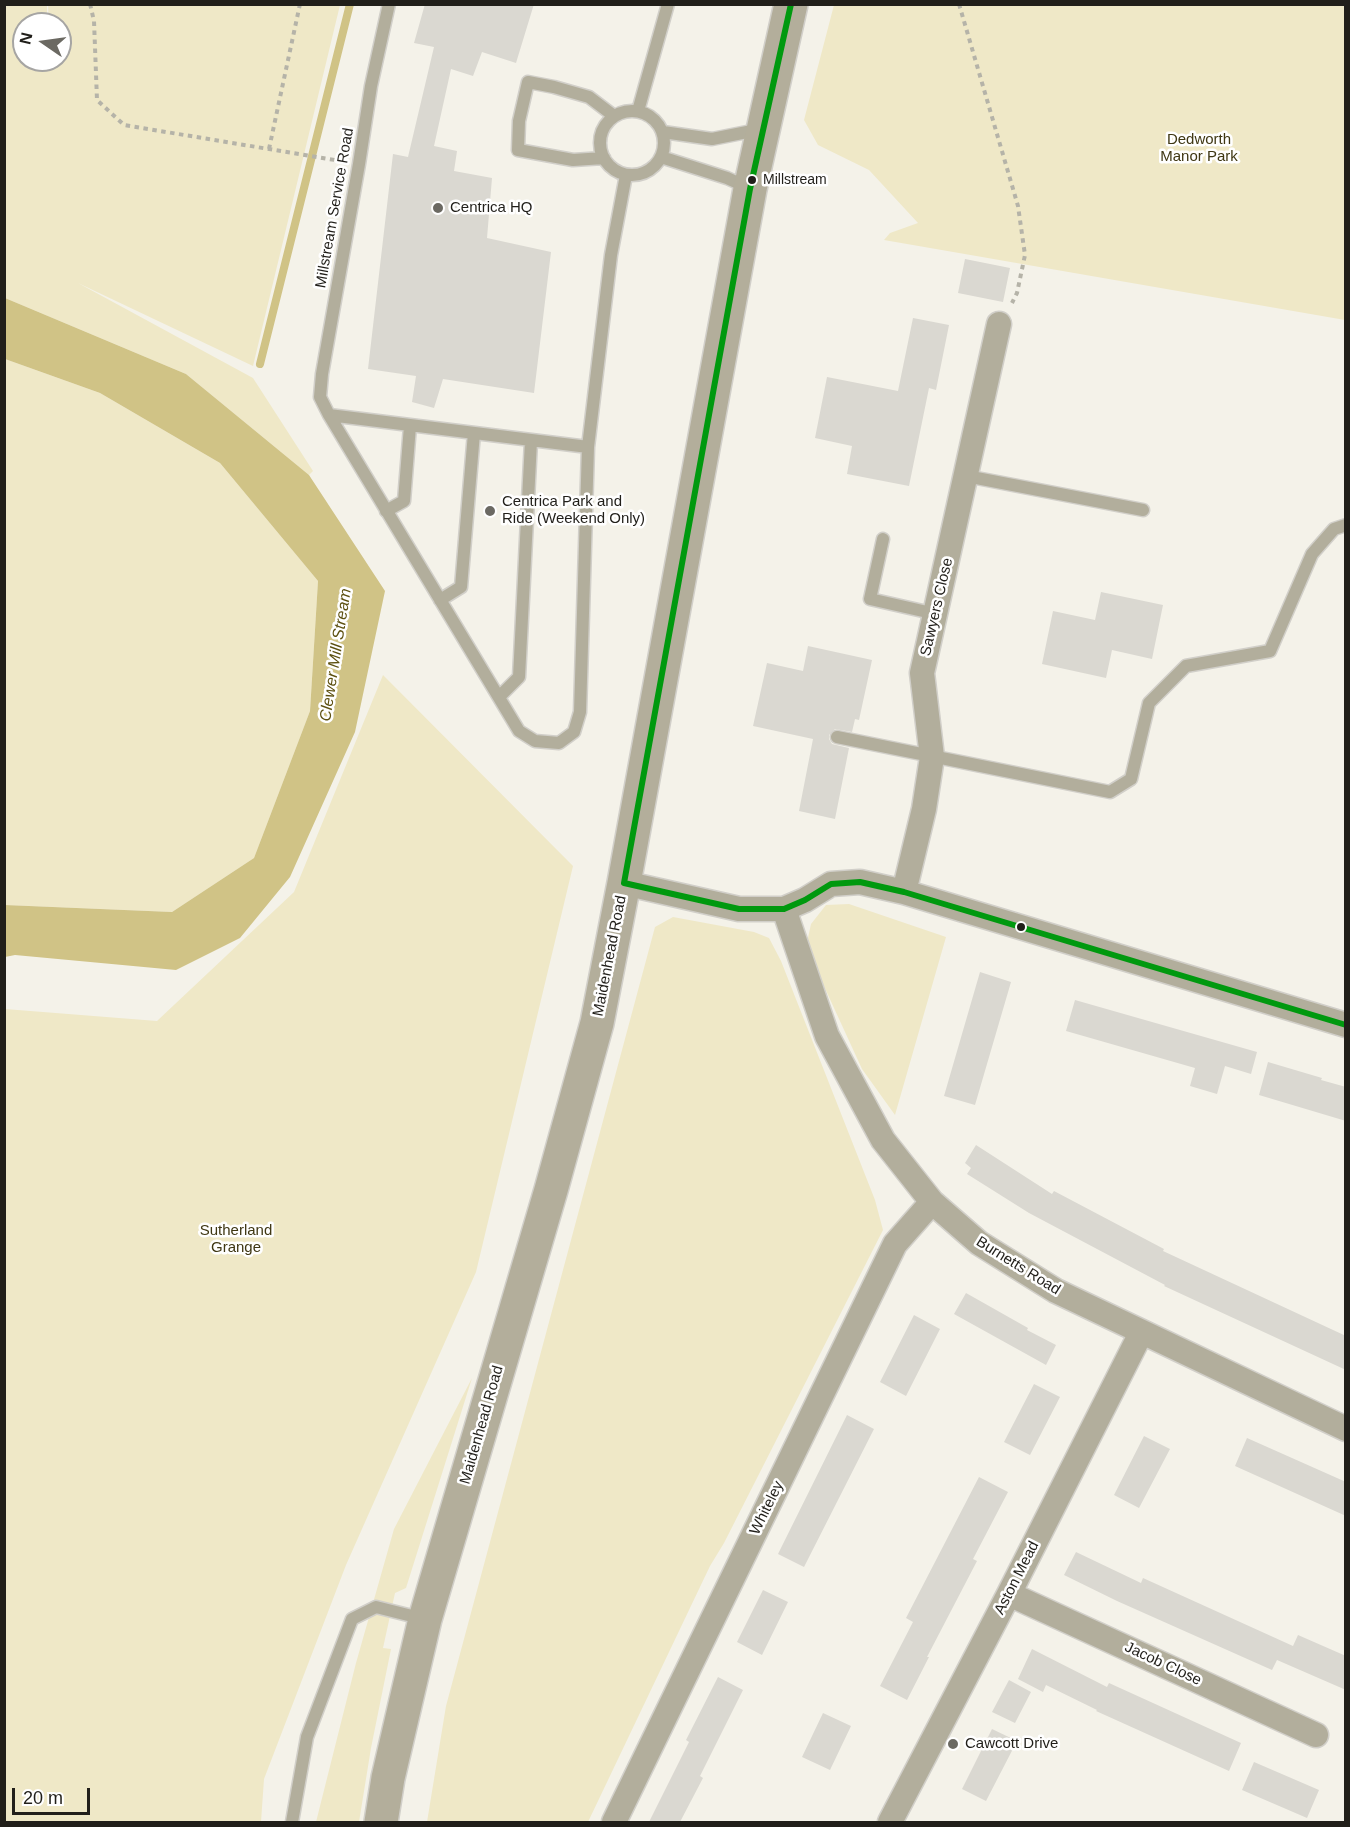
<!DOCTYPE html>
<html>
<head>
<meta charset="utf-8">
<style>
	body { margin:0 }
	#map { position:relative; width:1350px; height:1827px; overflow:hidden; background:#f4f2e9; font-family:Helvetica,sans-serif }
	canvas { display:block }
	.frame { position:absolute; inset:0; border:6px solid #211f1a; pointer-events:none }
	.north { position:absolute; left:12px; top:12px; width:60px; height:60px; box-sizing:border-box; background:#fff; border:2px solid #a6a5a3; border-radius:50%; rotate:283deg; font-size:16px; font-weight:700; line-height:24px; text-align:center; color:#211f1a }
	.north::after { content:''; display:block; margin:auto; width:21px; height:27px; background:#6b6962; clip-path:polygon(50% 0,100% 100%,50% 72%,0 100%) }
	.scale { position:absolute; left:12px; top:1788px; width:78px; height:27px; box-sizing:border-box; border:3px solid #211f1a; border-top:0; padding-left:8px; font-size:18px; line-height:21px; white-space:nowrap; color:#211f1a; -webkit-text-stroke:4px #fff; paint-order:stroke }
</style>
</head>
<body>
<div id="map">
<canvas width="1350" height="1827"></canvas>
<div class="frame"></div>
<div class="north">N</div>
<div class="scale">20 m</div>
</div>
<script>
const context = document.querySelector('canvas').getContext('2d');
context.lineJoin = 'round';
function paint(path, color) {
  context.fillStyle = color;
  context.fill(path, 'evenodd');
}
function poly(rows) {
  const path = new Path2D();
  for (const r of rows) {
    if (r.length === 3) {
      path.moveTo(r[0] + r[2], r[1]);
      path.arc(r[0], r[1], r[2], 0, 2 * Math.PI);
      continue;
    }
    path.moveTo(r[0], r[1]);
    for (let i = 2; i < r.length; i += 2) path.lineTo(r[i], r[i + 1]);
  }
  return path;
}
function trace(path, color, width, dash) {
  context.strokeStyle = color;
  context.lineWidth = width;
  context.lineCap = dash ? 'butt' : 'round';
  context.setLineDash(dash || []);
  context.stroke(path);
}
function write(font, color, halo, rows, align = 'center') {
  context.font = font + ' Helvetica,sans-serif';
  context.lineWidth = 5;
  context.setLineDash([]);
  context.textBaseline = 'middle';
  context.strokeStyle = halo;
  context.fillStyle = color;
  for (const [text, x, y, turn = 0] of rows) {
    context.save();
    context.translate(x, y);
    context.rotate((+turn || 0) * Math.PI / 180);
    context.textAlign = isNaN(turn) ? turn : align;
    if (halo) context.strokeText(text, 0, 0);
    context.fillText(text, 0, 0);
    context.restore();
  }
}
const green = poly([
	[4,5,47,5,47,24,24,24,24,60,60,60,60,24,49,24,48,5,340,5,253,366,78,283,253,378,313,471,309,475,186,374,5,298],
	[834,5,1345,5,1345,320,884,240,890,233,918,223,869,170,818,145,804,120],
	[5,359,100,393,220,463,318,581,310,711,254,858,172,912,5,905],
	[383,675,573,866,476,1272,346,1565,264,1779,261,1822,5,1822,5,1009,157,1021,294,892],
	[849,904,946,937,895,1115,862,1069,806,947,811,924,826,905],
	[673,917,754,932,769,938,781,961,875,1200,883,1230,724,1543,710,1566,588,1822,427,1822,446,1706,655,927],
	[472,1378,406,1588,395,1593,383,1648,391,1649,371,1748,359,1822,316,1822,356,1663,394,1529]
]);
const water = poly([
	[5,298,186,374,309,475,385,591,355,732,290,877,240,938,176,970,15,955,5,957,5,905,172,912,254,858,310,711,318,581,220,463,100,393,5,359]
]);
const stream = poly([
	[260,364,350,4]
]);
const building = poly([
	[425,4,534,4,516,63,482,52,473,76,451,69,434,146,457,151,454,171,492,178,487,238,551,252,534,393,443,379,434,408,412,402,416,376,368,369,393,154,408,157,434,47,414,43],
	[965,259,1010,268,1003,302,958,293],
	[913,318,949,325,936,390,929,388,909,486,847,474,852,446,815,438,827,377,898,391],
	[1101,592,1163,605,1152,659,1112,650,1106,678,1042,664,1053,611,1095,620],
	[808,646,872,660,859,720,855,719,852,732,835,729,829,735,829,739,832,744,849,748,835,819,799,811,813,739,753,726,767,663,803,671],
	[980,972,1011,982,975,1105,944,1096],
	[1075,1000,1257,1052,1251,1074,1225,1066,1217,1094,1190,1086,1195,1068,1066,1031],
	[1268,1062,1322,1078,1321,1080,1346,1087,1346,1121,1259,1095],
	[976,1145,1052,1194,1054,1191,1164,1249,1163,1251,1346,1336,1346,1370,1164,1286,1165,1285,1029,1213,967,1174,971,1168,965,1163],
	[966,1293,1028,1328,1027,1330,1056,1345,1046,1365,954,1314],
	[914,1315,940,1329,906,1396,880,1382],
	[1034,1384,1060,1397,1030,1455,1004,1442],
	[847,1415,874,1429,804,1567,778,1554],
	[1144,1436,1170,1449,1139,1508,1114,1495],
	[1247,1438,1346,1482,1346,1516,1235,1466],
	[979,1477,1008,1492,973,1559,977,1561,927,1657,929,1657,907,1700,880,1686,913,1622,906,1618],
	[1076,1552,1141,1583,1143,1578,1293,1646,1298,1635,1346,1656,1346,1690,1277,1660,1272,1670,1117,1601,1064,1575],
	[763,1590,788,1602,762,1655,737,1642],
	[1032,1649,1107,1687,1109,1683,1241,1743,1229,1771,1096,1711,1097,1710,1046,1685,1043,1692,1018,1679],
	[718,1677,743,1690,700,1776,703,1778,680,1822,649,1822,689,1742,686,1740],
	[1009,1680,1031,1692,1015,1723,992,1712],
	[823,1713,851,1726,830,1770,802,1757],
	[992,1729,1017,1741,986,1801,962,1789],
	[1254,1762,1319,1790,1307,1818,1242,1790]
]);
const path = poly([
	[90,4,94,21,97,100,124,125,341,161],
	[959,4,1018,206,1025,255,1017,293,1012,303],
	[269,149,300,4]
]);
const lane = poly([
	[389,4,371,86,359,164,322,374,320,397,329,415,519,731,535,741,559,743,574,732,580,712,588,447,611,255,626,175],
	[638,111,668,4],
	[632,143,32],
	[663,132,712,139,762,129],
	[661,157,727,178,749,188],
	[604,158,573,160,518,150,519,121,528,82,554,87,589,97,614,116],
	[329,415,588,447],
	[966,476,1143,510],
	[386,511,404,501,410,426],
	[883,539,870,599,936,614],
	[440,600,461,587,474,433],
	[499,697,519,677,531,441],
	[837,737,1110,792,1131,779,1149,703,1186,666,1270,651,1312,554,1334,529,1346,525],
	[292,1822,307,1737,352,1619,376,1607,424,1619]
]);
const street = poly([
	[624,883,739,909,784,909,805,900,831,884,860,882,904,892,1346,1025],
	[904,892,924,809,932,757,922,673,999,324],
	[784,909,827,1036,883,1140,932,1202,979,1243,1056,1291,1346,1429],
	[1009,1594,1316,1735],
	[614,1822,895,1244,932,1202],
	[890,1822,1009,1594,1141,1333]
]);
const primary = poly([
	[381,1822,388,1778,425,1619,551,1190,597,1023,624,883,750,189,791,4]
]);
const bus1 = poly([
	[624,883,750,189,791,4],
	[624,883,739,909,784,909,805,900,831,884,860,882,904,892,1346,1025]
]);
const markers = [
	[752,180,5,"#211f1a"],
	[438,208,6,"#6b6962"],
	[490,511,6,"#6b6962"],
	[1021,927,5,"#211f1a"],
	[953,1744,6,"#6b6962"]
];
const busNames = [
	["Millstream",763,180]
];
const parkNames = [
	["Dedworth",1199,140],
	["Manor Park",1199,157],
	["Sutherland",236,1231],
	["Grange",236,1248]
];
const streetNames = [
	["Millstream Service Road",335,208,-80],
	["Sawyers Close",937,607,-77],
	["Maidenhead Road",610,956,-79],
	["Burnetts Road",1018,1266,32],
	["Maidenhead Road",482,1425,-74],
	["Whiteley",767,1508,-64],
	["Aston Mead",1017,1578,-63],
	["Jacob Close",1163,1664,25]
];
const poiNames = [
	["Centrica HQ",450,208],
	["Centrica Park and",502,502],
	["Ride (Weekend Only)",502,519],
	["Cawcott Drive",965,1744]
];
const waterNames = [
	["Clewer Mill Stream",336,655,-81]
];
paint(green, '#efe8c7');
paint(water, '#d0c386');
trace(stream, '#d0c386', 8);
paint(building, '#dad8d1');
trace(lane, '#d1cfc9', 15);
trace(street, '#d1cfc9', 27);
trace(primary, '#d1cfc9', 36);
trace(path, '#b5b3a8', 4, [4.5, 4.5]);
trace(lane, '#b2ae9c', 12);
trace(street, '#b2ae9c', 24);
trace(primary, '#b3ae9b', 33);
trace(bus1, '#00990f', 6);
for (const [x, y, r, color] of markers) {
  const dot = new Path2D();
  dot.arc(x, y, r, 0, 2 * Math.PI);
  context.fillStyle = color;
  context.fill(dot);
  trace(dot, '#fff', 2);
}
write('14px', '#211f1a', '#fff', busNames, 'left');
write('15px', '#3f3713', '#fff', parkNames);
write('15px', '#211f1a', '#fff', streetNames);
write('15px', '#211f1a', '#fff', poiNames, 'left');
write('italic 16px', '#5d5010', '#fff', waterNames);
</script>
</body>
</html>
